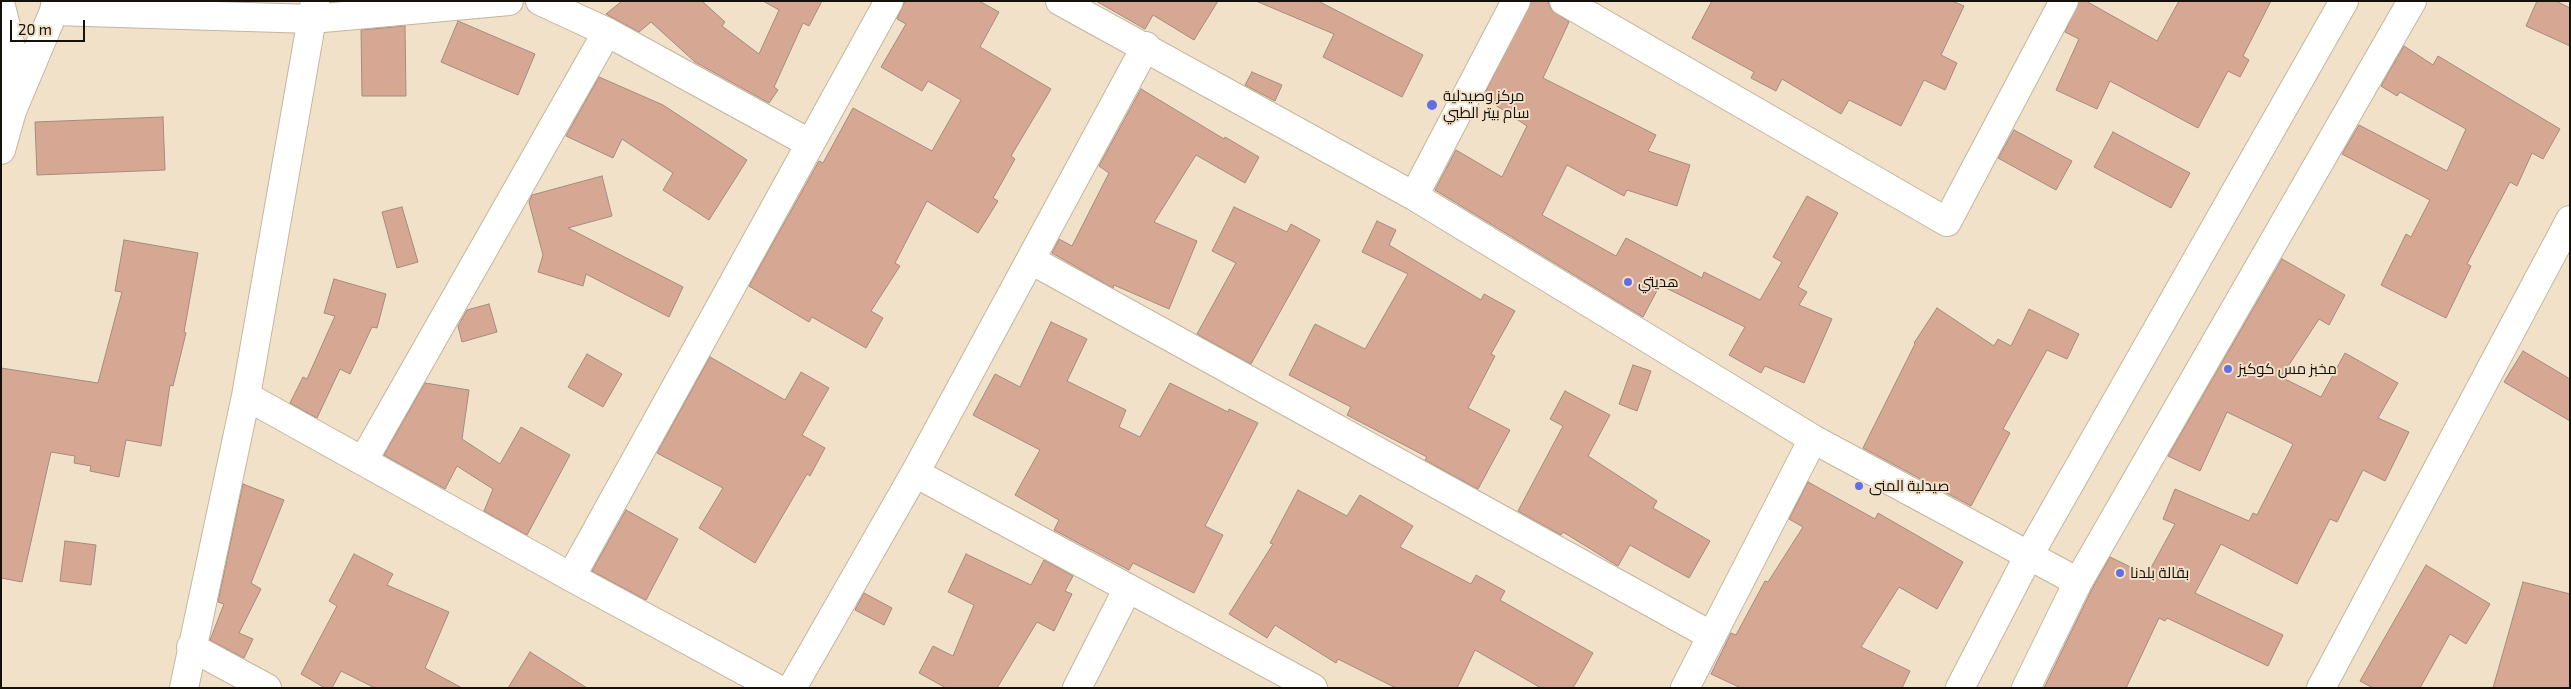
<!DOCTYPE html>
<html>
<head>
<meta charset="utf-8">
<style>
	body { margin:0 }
	#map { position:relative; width:2571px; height:689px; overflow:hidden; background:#f2e1c9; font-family:"Exo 2",sans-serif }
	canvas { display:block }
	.frame { position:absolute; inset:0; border:2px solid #151008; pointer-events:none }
	.scale { position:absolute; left:10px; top:20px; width:75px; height:22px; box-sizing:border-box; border:2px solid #151008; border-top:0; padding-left:6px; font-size:15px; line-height:18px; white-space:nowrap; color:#151008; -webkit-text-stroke:4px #f2e1c9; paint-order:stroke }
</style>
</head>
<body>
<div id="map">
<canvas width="2571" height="689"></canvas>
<div class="frame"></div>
<div class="scale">20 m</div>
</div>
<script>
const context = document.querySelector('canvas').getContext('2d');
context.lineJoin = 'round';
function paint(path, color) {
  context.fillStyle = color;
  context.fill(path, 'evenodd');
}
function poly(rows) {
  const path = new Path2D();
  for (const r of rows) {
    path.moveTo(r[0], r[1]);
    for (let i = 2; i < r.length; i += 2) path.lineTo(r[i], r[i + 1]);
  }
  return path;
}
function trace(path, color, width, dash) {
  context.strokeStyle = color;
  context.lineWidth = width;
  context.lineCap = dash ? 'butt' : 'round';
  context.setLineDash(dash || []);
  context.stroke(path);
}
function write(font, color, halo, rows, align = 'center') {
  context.font = font + ' "Exo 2",Cairo,sans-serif';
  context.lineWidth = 4;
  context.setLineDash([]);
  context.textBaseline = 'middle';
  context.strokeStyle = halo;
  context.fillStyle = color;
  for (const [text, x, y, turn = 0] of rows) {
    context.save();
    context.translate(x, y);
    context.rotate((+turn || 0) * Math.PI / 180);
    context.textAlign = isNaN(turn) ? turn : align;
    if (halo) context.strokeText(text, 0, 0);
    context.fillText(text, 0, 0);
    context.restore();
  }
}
const building = poly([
	[622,1,702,1,725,22,722,26,759,54,779,10,763,1,822,1,809,26,803,23,774,87,778,90,769,103,695,62,651,22,639,32,606,14,622,1],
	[905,1,979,1,999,12,980,47,1051,89,1011,156,1015,159,993,198,998,201,978,233,927,201,895,263,900,266,871,311,883,318,866,348,812,317,809,322,749,286,819,161,823,163,853,108,932,151,961,100,928,81,922,91,881,67,906,24,897,19,905,1],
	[1096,1,1218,1,1194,40,1153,15,1145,29,1096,1],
	[1256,1,1318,1,1423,55,1402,97,1323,57,1334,34,1256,1],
	[1531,1,1548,1,1551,9,1569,22,1543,78,1656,135,1648,151,1690,165,1677,206,1627,190,1624,196,1567,165,1542,215,1616,256,1626,238,1702,278,1704,272,1760,300,1782,262,1773,257,1807,196,1838,213,1798,287,1807,292,1799,305,1832,319,1804,383,1765,366,1761,373,1729,355,1745,327,1660,285,1643,317,1435,190,1456,150,1502,177,1527,126,1483,97,1531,1],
	[1712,1,1952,1,1964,6,1941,55,1957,63,1945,90,1924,80,1901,126,1849,100,1841,114,1782,79,1776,91,1751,78,1754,72,1692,38,1712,1],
	[2079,1,2086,1,2157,41,2179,1,2271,1,2243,56,2249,60,2240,77,2228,71,2198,128,2110,81,2097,109,2056,90,2079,39,2065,32,2079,1],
	[2537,1,2556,1,2570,8,2570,46,2526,26,2537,1],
	[458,21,535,54,518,95,441,62,458,21],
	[405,26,406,96,362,96,361,30,405,26],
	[2404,46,2433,65,2438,56,2560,129,2543,159,2532,153,2517,186,2510,182,2467,264,2471,266,2446,318,2381,285,2406,234,2411,237,2430,200,2342,154,2359,125,2447,171,2466,129,2400,92,2397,96,2381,86,2404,46],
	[1252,72,1282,85,1275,101,1245,85,1252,72],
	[599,77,663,105,747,160,709,220,663,190,673,173,622,139,613,158,566,136,599,77],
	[1141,89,1224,139,1225,137,1259,157,1245,183,1196,155,1154,222,1197,241,1169,309,1114,285,1113,288,1052,253,1059,239,1072,246,1109,173,1099,166,1141,89],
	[163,117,165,170,37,175,35,122,163,117],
	[2014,130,2072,161,2056,190,1998,158,2014,130],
	[2113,132,2190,173,2171,208,2094,167,2113,132],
	[602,176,612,216,568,228,683,287,669,317,586,274,583,286,538,272,543,255,529,202,532,195,602,176],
	[402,207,418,262,397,268,382,212,402,207],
	[1234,207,1287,232,1291,224,1320,240,1251,364,1197,334,1236,263,1212,251,1234,207],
	[1377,221,1396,230,1389,245,1481,300,1484,294,1515,311,1491,354,1495,356,1468,408,1510,430,1478,489,1425,460,1427,457,1347,415,1351,407,1289,375,1315,324,1365,349,1408,274,1362,252,1377,221],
	[124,240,198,253,184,332,186,333,173,386,170,385,161,446,126,440,119,477,90,471,91,466,74,463,75,456,51,452,22,582,1,578,1,368,98,383,122,292,115,291,124,240],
	[2282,259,2345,295,2329,325,2319,319,2281,377,2321,397,2345,353,2398,383,2378,418,2409,432,2385,481,2363,470,2337,522,2330,519,2297,584,2221,544,2195,593,2283,635,2268,666,2167,618,2165,621,2159,618,2126,688,2044,688,2092,589,2110,557,2147,575,2175,524,2163,519,2175,489,2249,521,2253,513,2257,515,2293,444,2227,412,2200,471,2168,456,2282,259],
	[334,279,386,294,377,328,372,327,350,374,340,369,317,418,290,403,303,377,307,379,335,316,324,313,334,279],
	[489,304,497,332,462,342,458,326,467,310,489,304],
	[1937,308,1994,346,1998,339,2011,346,2029,309,2079,334,2067,359,2047,350,2003,429,2010,433,1971,506,1863,448,1915,344,1914,343,1937,308],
	[1051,322,1087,339,1067,381,1126,410,1119,427,1140,437,1170,383,1228,412,1229,409,1258,423,1205,526,1223,535,1194,593,1133,563,1129,570,1054,530,1059,520,1015,495,1040,450,973,415,995,374,1020,387,1051,322],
	[2523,351,2570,379,2570,421,2504,382,2523,351],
	[587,354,622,374,603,407,568,387,587,354],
	[710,357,785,400,801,372,829,388,802,435,825,448,810,476,807,474,755,563,699,528,723,488,657,453,710,357],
	[1633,365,1651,371,1637,411,1619,404,1633,365],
	[425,383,469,390,462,439,500,464,521,427,570,455,527,535,484,511,493,489,457,466,445,489,384,455,425,383],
	[1565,391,1610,415,1588,456,1657,501,1653,508,1710,541,1689,578,1630,545,1618,566,1563,532,1561,535,1518,511,1563,426,1550,419,1565,391],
	[1808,482,1875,519,1878,513,1963,562,1937,609,1899,587,1861,647,1910,671,1902,688,1741,688,1711,674,1731,633,1736,635,1765,581,1768,582,1803,527,1789,519,1808,482],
	[243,484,284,500,251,583,261,589,239,633,253,639,244,658,210,640,224,604,218,602,243,484],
	[1298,490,1347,516,1360,495,1413,526,1400,547,1471,584,1476,575,1505,591,1500,600,1593,653,1573,688,1541,688,1475,650,1457,688,1396,688,1338,659,1336,663,1275,625,1267,638,1229,614,1273,544,1270,543,1298,490],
	[626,510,678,539,646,600,592,571,626,510],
	[65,541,96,545,91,585,60,581,65,541],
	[354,554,393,574,387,585,449,612,425,668,462,688,375,688,341,671,332,688,325,688,301,674,337,606,329,601,354,554],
	[966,554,1031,585,1044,560,1073,576,1065,591,1072,594,1054,631,1037,622,997,688,946,688,919,673,933,646,953,656,974,605,948,592,966,554],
	[2426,565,2490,604,2466,644,2450,634,2420,688,2373,688,2360,681,2426,565],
	[2523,582,2570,594,2570,688,2493,688,2523,582],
	[864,593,892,608,884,625,855,610,864,593],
	[530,652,587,688,508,688,530,652]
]);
const minor = poly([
	[540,1,607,32,809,143],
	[1060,1,1414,196,1813,439,2078,582],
	[1564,1,1947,222,2064,1],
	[54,11,312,19,509,1],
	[1414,196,1516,1],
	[1031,260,1712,636],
	[246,396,571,577,776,688],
	[363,461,607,32],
	[915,473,1313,688],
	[571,577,889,1],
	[191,647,267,688],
	[184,688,246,396,315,1],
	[792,688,915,473,1146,46],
	[1077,688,1128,588],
	[1685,688,1813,439],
	[1960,688,2029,555,2344,1],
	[2026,688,2078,582,2412,1],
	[2321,688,2570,220]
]);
const major = poly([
	[1,6,13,55,12,94],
	[1,150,12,111,54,11,56,1]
]);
const markers = [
	[1432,105,6,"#626ee6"],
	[1628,282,5,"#626ee6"],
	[2228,369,5,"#626ee6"],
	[1859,486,5,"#626ee6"],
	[2120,573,5,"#626ee6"]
];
const poiNames = [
	["مركز وصيدلية",1443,96],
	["سام بيتر الطبي",1443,113],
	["هديتي",1638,282],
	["مخبز مس كوكيز",2238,369],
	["صيدلية المنى",1869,486],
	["بقالة بلدنا",2130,573]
];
paint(building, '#d6a893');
trace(building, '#a58a7e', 1);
trace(minor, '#c4b59d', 30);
trace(major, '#c4b59d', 30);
trace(minor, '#fff', 28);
trace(major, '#fff', 28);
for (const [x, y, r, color] of markers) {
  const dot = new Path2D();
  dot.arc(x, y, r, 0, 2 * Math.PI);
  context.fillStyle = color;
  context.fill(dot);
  trace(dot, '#f2e1c9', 2);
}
write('15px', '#151008', '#f2e1c9', poiNames, 'left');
</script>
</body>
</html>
